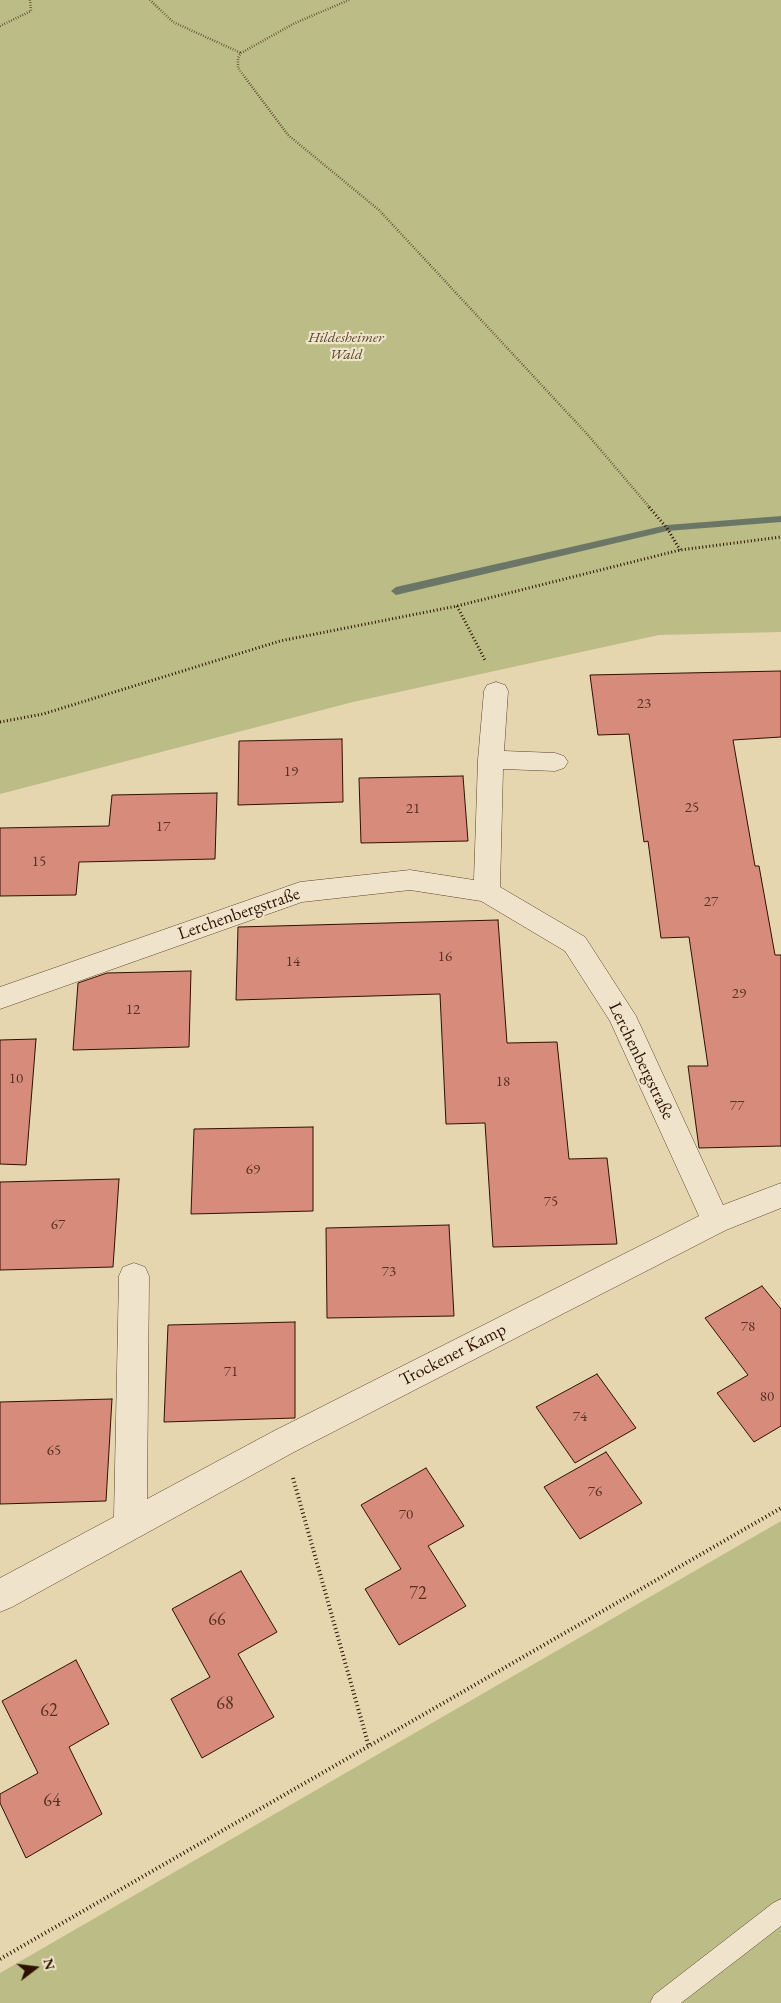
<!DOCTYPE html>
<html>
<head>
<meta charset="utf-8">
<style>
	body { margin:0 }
	#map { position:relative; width:781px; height:2003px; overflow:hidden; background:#e6d6af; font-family:"EB Garamond",serif }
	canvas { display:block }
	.north { position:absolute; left:10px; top:1943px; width:50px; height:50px; -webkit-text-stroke:4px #efe4cb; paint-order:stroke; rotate:75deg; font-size:14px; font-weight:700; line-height:20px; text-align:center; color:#2e1102 }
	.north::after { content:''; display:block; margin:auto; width:18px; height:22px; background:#2e1102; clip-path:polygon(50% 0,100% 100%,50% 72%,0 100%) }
</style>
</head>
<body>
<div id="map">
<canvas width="781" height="2003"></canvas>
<div class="north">N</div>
</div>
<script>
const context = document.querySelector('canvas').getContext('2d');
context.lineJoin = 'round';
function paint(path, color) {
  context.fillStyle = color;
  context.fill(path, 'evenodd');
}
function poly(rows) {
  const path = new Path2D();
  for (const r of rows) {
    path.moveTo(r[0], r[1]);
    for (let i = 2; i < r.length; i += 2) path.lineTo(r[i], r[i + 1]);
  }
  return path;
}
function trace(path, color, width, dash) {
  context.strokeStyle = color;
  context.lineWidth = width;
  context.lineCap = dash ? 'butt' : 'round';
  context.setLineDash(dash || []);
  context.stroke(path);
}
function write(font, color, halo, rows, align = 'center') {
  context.font = font + ' "EB Garamond",serif';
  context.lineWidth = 4.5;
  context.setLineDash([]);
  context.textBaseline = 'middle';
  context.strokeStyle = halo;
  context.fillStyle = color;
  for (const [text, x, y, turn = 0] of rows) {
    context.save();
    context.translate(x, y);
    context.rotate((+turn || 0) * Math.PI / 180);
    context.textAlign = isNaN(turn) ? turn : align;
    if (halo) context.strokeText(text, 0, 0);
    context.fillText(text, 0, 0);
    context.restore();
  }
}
const green = poly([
	[0,0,781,0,781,632,659,635,353,702,0,794],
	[781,1521,781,2003,0,2003,0,1973]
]);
const stream = poly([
	[781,516,781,522,667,531,396,595,391,591,396,587,667,525,781,516]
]);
const building = poly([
	[781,671,781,737,733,740,755,866,759,866,775,955,781,955,781,1146,699,1148,688,1066,708,1066,689,937,661,938,648,841,644,842,629,734,598,735,590,675,781,671],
	[342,739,343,802,238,805,239,741,342,739],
	[463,776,468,841,361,843,359,778,463,776],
	[217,793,215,859,79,862,76,895,0,896,0,828,109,826,112,795,217,793],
	[498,920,507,1043,557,1042,569,1159,607,1158,617,1244,493,1247,485,1123,446,1124,440,994,236,1000,238,927,498,920],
	[191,971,189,1047,73,1050,78,983,107,973,191,971],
	[36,1039,26,1165,0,1164,0,1040,36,1039],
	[313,1127,313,1211,191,1214,194,1129,313,1127],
	[119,1179,113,1267,0,1270,0,1182,119,1179],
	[449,1225,454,1316,327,1318,326,1228,449,1225],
	[762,1286,781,1309,781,1426,754,1442,717,1393,748,1375,705,1318,762,1286],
	[295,1322,295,1418,164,1422,168,1325,295,1322],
	[597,1374,636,1428,575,1463,536,1407,597,1374],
	[112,1399,106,1501,0,1504,0,1402,112,1399],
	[606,1452,642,1503,580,1539,544,1487,606,1452],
	[426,1468,464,1526,428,1546,466,1606,399,1645,365,1589,401,1569,361,1505,426,1468],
	[241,1571,277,1632,238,1654,274,1717,202,1758,171,1699,210,1677,172,1609,241,1571],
	[76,1660,109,1724,69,1747,102,1814,26,1858,0,1803,0,1794,38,1773,2,1701,76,1660]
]);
const pathFar2 = poly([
	[150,0,173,22,241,53],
	[349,0,295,23,241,53,238,58,238,68,288,135,379,210,588,435,650,508],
	[0,26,31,11,30,0]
]);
const pathFar1 = poly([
	[649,507,667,528,680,550],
	[457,606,486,662],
	[0,722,43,714,280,641,457,606,680,550,781,537]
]);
const path = poly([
	[293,1478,369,1747],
	[0,1959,781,1508]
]);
const service = poly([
	[781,1899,781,1926,681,2003,650,2003,654,1995,773,1903,781,1899]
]);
const minor = poly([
	[496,682,505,685,508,691,504,751,555,753,564,756,568,762,564,768,555,771,503,769,500,887,585,937,636,1016,723,1205,781,1183,781,1208,726,1230,294,1452,12,1607,0,1612,0,1578,114,1517,119,1276,123,1267,134,1263,145,1267,149,1276,147,1499,272,1432,699,1216,610,1021,565,951,481,901,410,890,302,902,0,1009,0,987,300,882,410,870,474,880,478,760,484,691,487,685,496,682]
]);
const farParknames = [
	["Hildesheimer",346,338],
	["Wald",346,355]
];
const numberNames = [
	["23",644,704],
	["19",291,772],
	["25",692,808],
	["21",413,809],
	["17",163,827],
	["15",39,862],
	["27",711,902],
	["16",445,957],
	["14",293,962],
	["29",739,994],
	["12",133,1010],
	["10",16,1079],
	["18",503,1082],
	["77",737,1106],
	["69",253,1170],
	["75",551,1202],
	["67",58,1225],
	["73",389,1272],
	["78",748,1327],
	["71",231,1372],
	["80",767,1397],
	["74",580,1417],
	["65",54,1451],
	["76",595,1492],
	["70",406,1515]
];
const streetNames = [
	["Lerchenbergstraße",239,914,-19],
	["Lerchenbergstraße",641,1061,64],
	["Trockener Kamp",453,1355,-27]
];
const nearNumbernames = [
	["72",418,1594],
	["66",217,1620],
	["68",225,1704],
	["62",49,1711],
	["64",52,1801]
];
paint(green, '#bbbc86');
paint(stream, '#6c7667');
paint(building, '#d78b7b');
trace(building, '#2e1102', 1);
trace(service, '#5c422d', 1);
trace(minor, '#5c422d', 1);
trace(pathFar2, '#2e1102', 2.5, [0.5, 2]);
trace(pathFar1, '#2e1102', 3, [1, 2.5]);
trace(path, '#2e1102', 4, [1, 3]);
paint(service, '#efe4cb');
paint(minor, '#efe4cb');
write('italic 15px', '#58442a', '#efe4cb', farParknames);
write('15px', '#583020', null, numberNames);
write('18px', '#2e1102', '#efe4cb', streetNames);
write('18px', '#583020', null, nearNumbernames);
</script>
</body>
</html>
